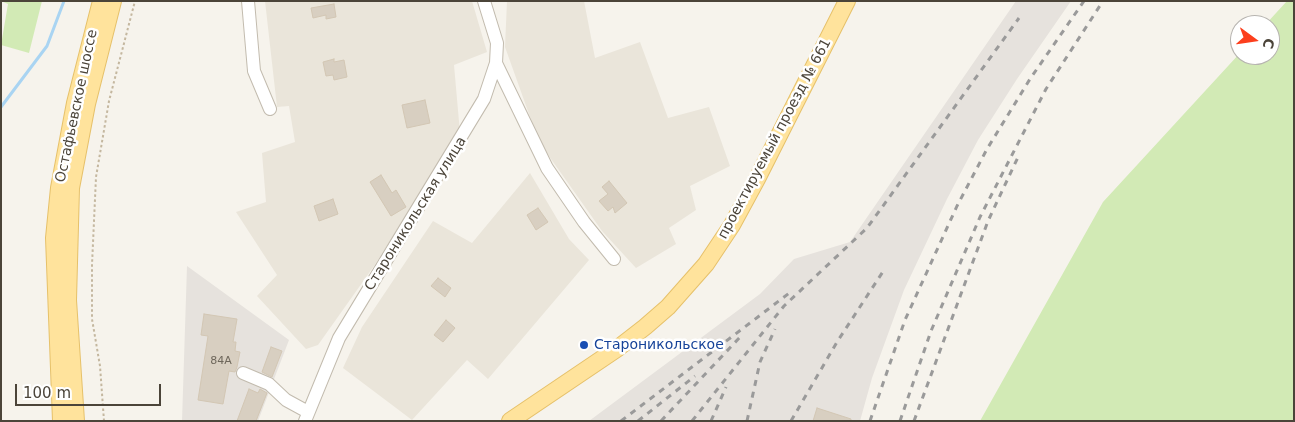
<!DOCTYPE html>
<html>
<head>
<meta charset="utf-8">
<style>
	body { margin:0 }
	#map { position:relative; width:1295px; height:422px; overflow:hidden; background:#f6f3ec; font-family:"DejaVu Sans",sans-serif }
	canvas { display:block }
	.frame { position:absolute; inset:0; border:2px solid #4b4439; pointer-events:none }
	.north { position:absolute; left:1230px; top:15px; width:50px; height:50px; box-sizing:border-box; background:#fff; border:1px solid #b7b4b0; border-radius:50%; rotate:104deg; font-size:14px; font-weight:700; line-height:20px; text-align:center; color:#4b4439 }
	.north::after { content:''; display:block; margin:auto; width:18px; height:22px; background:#fc3f1d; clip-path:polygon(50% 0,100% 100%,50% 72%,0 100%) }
	.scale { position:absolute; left:15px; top:384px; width:146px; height:22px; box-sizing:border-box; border:2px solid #4b4439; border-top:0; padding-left:6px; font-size:15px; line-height:18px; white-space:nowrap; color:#4b4439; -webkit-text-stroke:4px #fff; paint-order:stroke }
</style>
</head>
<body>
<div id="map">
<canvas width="1295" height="422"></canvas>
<div class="frame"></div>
<div class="north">С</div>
<div class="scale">100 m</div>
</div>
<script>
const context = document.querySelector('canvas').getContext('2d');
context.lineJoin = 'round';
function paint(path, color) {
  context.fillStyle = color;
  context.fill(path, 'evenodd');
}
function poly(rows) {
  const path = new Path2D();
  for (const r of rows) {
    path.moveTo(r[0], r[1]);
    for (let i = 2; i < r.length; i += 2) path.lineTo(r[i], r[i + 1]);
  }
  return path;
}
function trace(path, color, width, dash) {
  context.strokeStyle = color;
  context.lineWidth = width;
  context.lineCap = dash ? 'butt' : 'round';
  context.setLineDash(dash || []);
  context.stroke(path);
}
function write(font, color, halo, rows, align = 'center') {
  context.font = font + ' "DejaVu Sans",sans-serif';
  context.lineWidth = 5;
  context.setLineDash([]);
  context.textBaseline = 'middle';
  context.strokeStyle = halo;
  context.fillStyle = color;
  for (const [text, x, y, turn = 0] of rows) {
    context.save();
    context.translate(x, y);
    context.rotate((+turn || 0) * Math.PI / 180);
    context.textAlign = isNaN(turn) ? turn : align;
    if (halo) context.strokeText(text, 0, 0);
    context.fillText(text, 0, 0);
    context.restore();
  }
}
const residential = poly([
	[265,1,472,1,487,52,454,65,460,133,374,266,318,345,306,349,257,296,277,275,236,212,266,202,262,153,295,142,289,106,277,107],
	[507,1,584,1,595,58,640,42,668,118,709,107,730,166,690,186,696,210,669,228,676,244,636,268,602,231,539,142,505,47],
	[530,173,569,239,589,260,488,379,467,360,412,420,343,368,362,327,433,221,472,243]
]);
const industrial = poly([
	[1016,1,1071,1,1017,79,978,140,947,199,904,290,872,378,860,421,589,421,760,294,794,259,850,242],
	[187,266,289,340,258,421,182,421]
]);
const green = poly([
	[1,1,42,1,29,53,1,45,8,4],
	[1287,1,1294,1,1294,421,980,421,1103,202,1240,53,1240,55,1270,55,1270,25,1265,25]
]);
const stream = poly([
	[1,107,47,46,64,1]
]);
const building = poly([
	[334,4,336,17,326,19,326,15,313,18,311,8,334,4],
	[334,59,334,62,344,60,347,77,334,80,333,75,326,76,323,62,334,59],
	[425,100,430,123,407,128,402,105,425,100],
	[381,175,392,193,396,190,406,207,391,216,370,182,381,175],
	[609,181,627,203,615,213,613,207,608,211,599,201,608,194,602,187,609,181],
	[333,199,338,214,319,221,314,206,333,199],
	[538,208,548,222,536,230,527,215,538,208],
	[438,278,451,288,445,297,431,286,438,278],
	[204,314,237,319,233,342,236,342,235,351,240,352,237,367,235,372,229,371,223,404,198,400,208,336,201,335,204,314],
	[446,320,455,328,443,342,434,335,446,320],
	[271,347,282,351,272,377,262,372,271,347],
	[249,389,258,393,260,389,267,393,256,421,237,421,249,389],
	[817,408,851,419,851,421,813,421,817,408]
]);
const path = poly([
	[104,421,100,366,92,319,92,265,96,177,109,101,135,1]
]);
const minor = poly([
	[248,1,254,71,270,109],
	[496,63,547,168,584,222,614,259],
	[243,373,269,384,286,400,308,412],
	[305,421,339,338,484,99,496,63,497,43,484,1]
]);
const major = poly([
	[61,421,54,238,59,188,75,103,101,1],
	[76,421,68,300,71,188,87,104,113,1],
	[510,421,618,348,645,327,668,307,706,264,732,225,757,179,847,1]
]);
const rail = poly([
	[621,421,792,291],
	[638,421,695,376],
	[661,421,742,335],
	[692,421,784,306,867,228,1019,18],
	[711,421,726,387],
	[747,421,760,362,775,329],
	[791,421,837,342,884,270],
	[870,421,905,320,957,206,987,149,1030,79,1084,1],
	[900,421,931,331,980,217,1046,89,1103,1],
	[914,421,988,221,1019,155]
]);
const markers = [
	[584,345,5,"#1a4fb4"]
];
const numberNames = [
	["84А",221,361]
];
const streetNames = [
	["Остафьевское шоссе",77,106,-78],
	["проектируемый проезд № 661",775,139,-62],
	["Староникольская улица",416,214,-58]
];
const transitNames = [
	["Староникольское",594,345]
];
paint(residential, '#eae5da');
paint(industrial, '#e6e2dd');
paint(green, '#d2eab5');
trace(stream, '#a9d4f2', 3);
paint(building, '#d8cfc1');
trace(building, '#d3c7b4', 1);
trace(minor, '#c2bbae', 14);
trace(major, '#e6c16a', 18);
trace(path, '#c4b79f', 2, [2.5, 2.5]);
trace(minor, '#fff', 12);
trace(major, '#ffe39c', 16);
trace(rail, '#9a9a9a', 3, [6, 6]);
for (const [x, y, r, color] of markers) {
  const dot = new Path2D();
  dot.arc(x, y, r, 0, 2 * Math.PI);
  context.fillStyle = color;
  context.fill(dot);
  trace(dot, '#fff', 2);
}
write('11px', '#6e675b', null, numberNames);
write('14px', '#4b4439', '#fff', streetNames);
write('14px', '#164399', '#fff', transitNames, 'left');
</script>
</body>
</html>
